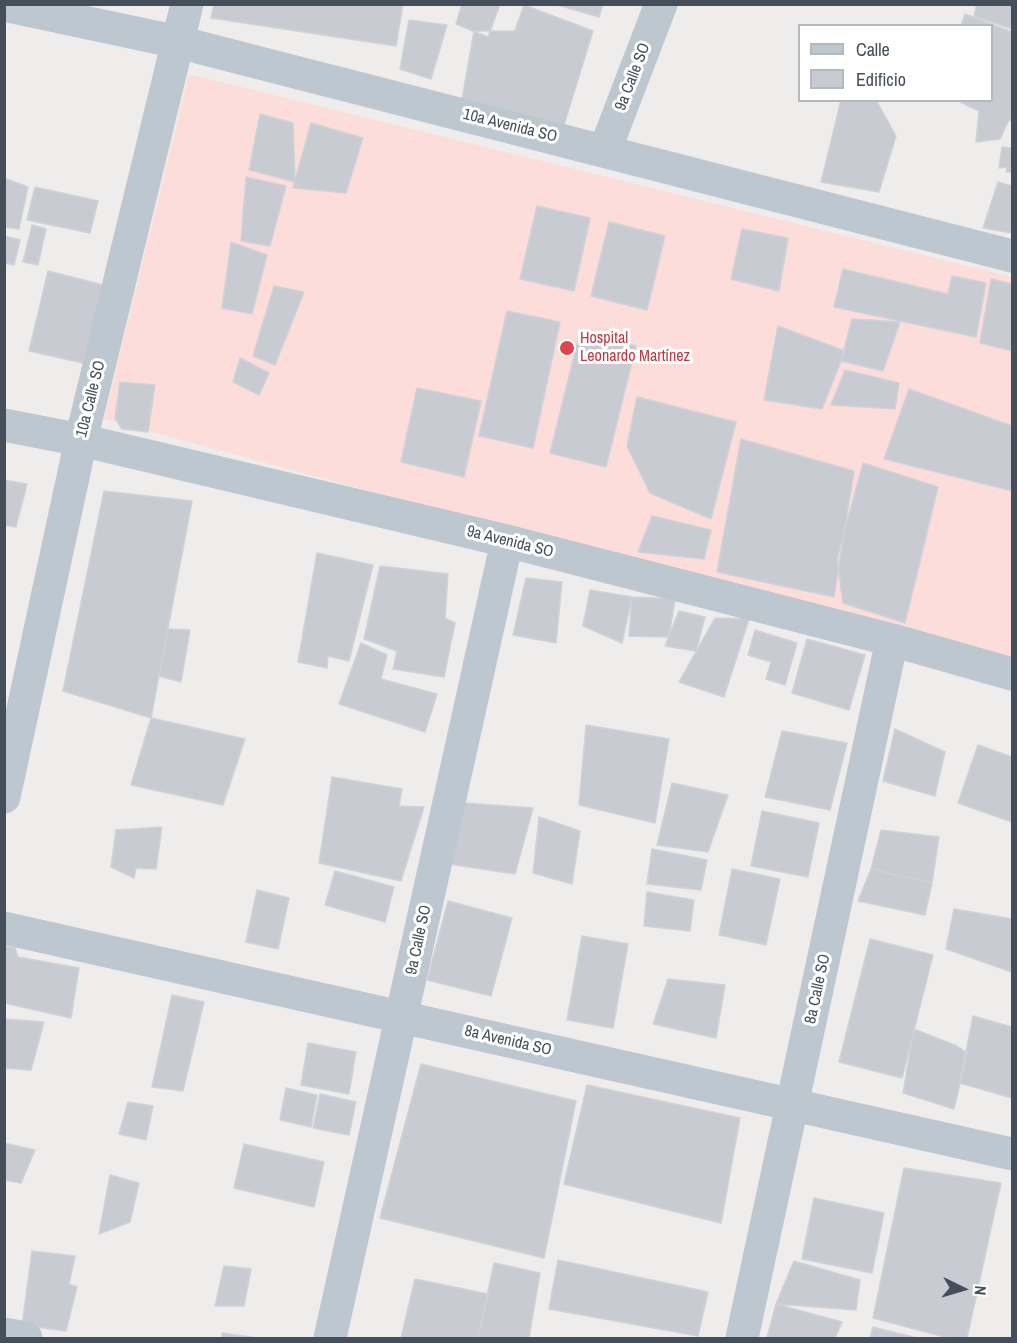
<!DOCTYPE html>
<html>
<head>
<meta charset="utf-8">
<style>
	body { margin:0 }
	#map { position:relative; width:1017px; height:1343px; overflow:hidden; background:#efecec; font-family:"Archivo Narrow",sans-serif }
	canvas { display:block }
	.frame { position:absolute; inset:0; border:6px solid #444f5b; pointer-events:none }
	.legend { position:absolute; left:798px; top:24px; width:195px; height:78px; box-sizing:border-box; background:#fff; border:2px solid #b4b9bd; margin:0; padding:8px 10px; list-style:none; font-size:18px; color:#444f5b }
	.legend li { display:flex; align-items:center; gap:12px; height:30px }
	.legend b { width:30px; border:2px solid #b4b9bd }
	.north { position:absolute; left:933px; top:1259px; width:60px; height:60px; -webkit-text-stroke:4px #fff; paint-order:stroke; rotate:95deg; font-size:16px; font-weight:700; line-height:24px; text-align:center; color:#444f5b }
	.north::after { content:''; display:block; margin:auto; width:21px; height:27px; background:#444f5b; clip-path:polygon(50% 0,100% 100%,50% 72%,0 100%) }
</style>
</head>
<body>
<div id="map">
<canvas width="1017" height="1343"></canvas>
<div class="frame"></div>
<ul class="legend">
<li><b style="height:8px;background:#bcc7d0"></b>Calle</li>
<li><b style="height:16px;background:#c9cbd2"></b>Edificio</li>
</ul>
<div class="north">N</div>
</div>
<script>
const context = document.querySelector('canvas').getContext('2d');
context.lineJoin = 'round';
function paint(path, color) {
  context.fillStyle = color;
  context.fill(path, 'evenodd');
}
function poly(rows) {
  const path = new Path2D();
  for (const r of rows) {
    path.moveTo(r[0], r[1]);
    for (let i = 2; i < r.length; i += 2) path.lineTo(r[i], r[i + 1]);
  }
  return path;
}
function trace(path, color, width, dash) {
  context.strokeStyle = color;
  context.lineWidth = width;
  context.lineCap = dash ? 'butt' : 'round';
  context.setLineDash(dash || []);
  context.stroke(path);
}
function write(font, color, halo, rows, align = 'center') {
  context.font = font + ' "Archivo Narrow",sans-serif';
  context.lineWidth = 6;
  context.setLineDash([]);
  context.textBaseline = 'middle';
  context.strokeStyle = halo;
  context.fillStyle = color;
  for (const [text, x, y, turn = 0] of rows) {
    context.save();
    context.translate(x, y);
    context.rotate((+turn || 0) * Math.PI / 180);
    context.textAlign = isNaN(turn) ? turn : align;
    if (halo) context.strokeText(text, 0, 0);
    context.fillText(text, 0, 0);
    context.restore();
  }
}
const medical = poly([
	[189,74,1012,277,1012,665,104,419]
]);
const building = poly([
	[214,4,403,4,396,46,211,18,214,4],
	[462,4,500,4,488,37,456,24,462,4],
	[554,4,603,4,599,17,554,4],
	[977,4,1012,4,1012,29,974,16,977,4],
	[524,5,593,31,564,125,462,100,474,31,515,31,524,5],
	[965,14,1012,32,1012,121,1009,120,1000,139,976,142,979,111,956,100,992,100,992,26,961,26,965,14],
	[409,20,447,25,431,79,400,69,409,20],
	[841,100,876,100,896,136,879,192,821,182,841,100],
	[260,114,293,123,295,182,249,170,260,114],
	[311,123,363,138,346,193,293,188,311,123],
	[1002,147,1012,148,1012,172,1006,172,1007,167,999,168,1002,147],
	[246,177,286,186,270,246,241,241,246,177],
	[4,178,28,187,19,229,4,227,4,178],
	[998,182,1012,186,1012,233,983,228,998,182],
	[35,187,98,201,90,233,27,220,35,187],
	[537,206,590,218,574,291,520,279,537,206],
	[609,222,665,236,647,310,591,296,609,222],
	[32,225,46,229,38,265,23,262,32,225],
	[742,229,788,238,779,291,731,279,742,229],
	[4,236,20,240,14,265,4,263,4,236],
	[231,242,267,255,252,314,222,308,231,242],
	[843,269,948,294,952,276,986,283,976,337,834,307,843,269],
	[48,271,103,285,83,363,29,351,48,271],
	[991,279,1012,284,1012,351,980,343,991,279],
	[274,286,304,292,275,365,253,356,274,286],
	[507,311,560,322,533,448,479,436,507,311],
	[852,319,900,322,883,371,841,361,852,319],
	[778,326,845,351,822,409,764,400,778,326],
	[580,332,636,346,606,467,550,453,580,332],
	[240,358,269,373,259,395,233,382,240,358],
	[845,370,899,383,895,409,831,405,845,370],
	[120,382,155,385,148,432,122,429,115,418,120,382],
	[417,388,481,401,464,477,401,462,417,388],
	[909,389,1012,426,1012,491,884,459,909,389],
	[637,397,736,422,711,519,650,493,627,446,637,397],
	[741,439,854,471,834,597,717,572,741,439],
	[863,463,938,487,905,623,843,603,837,560,863,463],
	[4,480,27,484,16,527,4,525,4,480],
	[104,491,192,501,151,718,63,691,104,491],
	[652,516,711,530,704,559,638,552,652,516],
	[317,553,373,565,349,661,328,656,327,668,298,662,317,553],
	[380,566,448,574,445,618,455,623,444,677,393,669,397,651,364,639,380,566],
	[526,578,562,582,556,643,513,635,526,578],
	[590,590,632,597,622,643,583,626,590,590],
	[632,597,675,599,669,637,629,636,632,597],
	[679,611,705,617,696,651,665,646,679,611],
	[715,618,749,619,724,697,679,682,715,618],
	[168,629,190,630,181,682,159,676,168,629],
	[755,630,797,643,785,685,766,679,771,662,748,655,755,630],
	[807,639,865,655,849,710,792,693,807,639],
	[361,643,387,655,381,679,437,694,425,732,339,704,361,643],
	[151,718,245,739,223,805,131,785,151,718],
	[586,725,669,739,655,823,579,805,586,725],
	[895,729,945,752,935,796,883,781,895,729],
	[782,731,847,743,830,810,765,797,782,731],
	[978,745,1012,757,1012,822,958,803,978,745],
	[332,777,402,789,399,806,424,807,401,881,319,863,332,777],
	[672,783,728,795,708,852,657,845,672,783],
	[465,803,533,808,515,874,449,864,465,803],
	[762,811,819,823,808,877,751,866,762,811],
	[539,817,580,831,572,884,533,873,539,817],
	[162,827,156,869,136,868,134,878,111,867,116,830,162,827],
	[881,830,939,837,932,883,871,869,881,830],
	[652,849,707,860,701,890,647,884,652,849],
	[732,869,780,879,766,945,719,935,732,869],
	[871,869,932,883,925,915,858,901,871,869],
	[335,871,394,887,385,922,325,905,335,871],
	[257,890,289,898,278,949,246,942,257,890],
	[647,892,694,900,690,931,644,926,647,892],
	[448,901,512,918,491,996,427,980,448,901],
	[954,909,1012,919,1012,972,946,949,954,909],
	[582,936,628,944,613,1028,567,1020,582,936],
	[870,939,933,955,902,1078,839,1062,870,939],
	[4,946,15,948,18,957,79,968,71,1018,4,1003,4,946],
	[668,979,725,985,716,1038,653,1024,668,979],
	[172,995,204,1002,183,1091,152,1087,172,995],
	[973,1016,1012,1027,1012,1098,960,1083,973,1016],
	[4,1019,44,1022,31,1070,4,1068,4,1019],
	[914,1029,957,1046,967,1053,954,1109,903,1093,914,1029],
	[308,1043,356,1052,349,1094,301,1085,308,1043],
	[421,1064,576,1101,544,1258,380,1218,421,1064],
	[587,1085,740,1118,721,1223,564,1184,587,1085],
	[286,1088,317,1095,311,1127,280,1120,286,1088],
	[320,1094,356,1102,349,1135,313,1128,320,1094],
	[128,1102,153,1106,146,1140,119,1134,128,1102],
	[4,1143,35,1150,21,1183,4,1180,4,1143],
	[244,1144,324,1162,314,1207,234,1188,244,1144],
	[904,1168,1001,1183,967,1338,948,1338,873,1318,904,1168],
	[110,1175,139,1183,130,1222,99,1234,110,1175],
	[814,1198,884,1213,872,1273,802,1259,814,1198],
	[32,1251,75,1256,69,1284,77,1287,66,1331,22,1325,32,1251],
	[558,1260,708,1292,698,1336,549,1309,558,1260],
	[794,1261,860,1280,856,1310,776,1304,794,1261],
	[494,1263,540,1273,529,1338,478,1338,494,1263],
	[224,1266,251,1269,244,1306,215,1306,224,1266],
	[415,1279,488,1294,478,1338,401,1338,415,1279],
	[776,1304,842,1322,835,1338,767,1338,776,1304],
	[873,1327,917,1338,870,1338,873,1327],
	[222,1333,257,1338,222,1338,222,1333]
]);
const minor = poly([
	[4,5,178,42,1012,256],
	[605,150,661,4],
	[4,425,81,440,507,541,892,640,1012,674],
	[4,797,81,440,187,4],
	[4,928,1012,1154],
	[4,1334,26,1338],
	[330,1338,507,541],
	[742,1338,892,640]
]);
const markers = [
	[567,348,8,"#e0444e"]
];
const streetNames = [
	["9a Calle SO",633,77,-69],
	["10a Avenida SO",510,126,14],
	["10a Calle SO",91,399,-76],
	["9a Avenida SO",510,542,14],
	["9a Calle SO",419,940,-78],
	["8a Calle SO",818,989,-78],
	["8a Avenida SO",508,1041,13]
];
const healthNames = [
	["Hospital",580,339],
	["Leonardo Martínez",580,357]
];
paint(medical, '#fcddda');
paint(building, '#c9cbd2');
trace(building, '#d0d2d9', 1.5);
trace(minor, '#bcc7d0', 33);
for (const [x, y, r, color] of markers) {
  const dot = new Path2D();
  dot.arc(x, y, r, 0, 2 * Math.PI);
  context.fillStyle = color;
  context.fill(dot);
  trace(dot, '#fff', 2);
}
write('16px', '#444f5b', '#fff', streetNames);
write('16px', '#be3a42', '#fff', healthNames, 'left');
</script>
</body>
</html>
